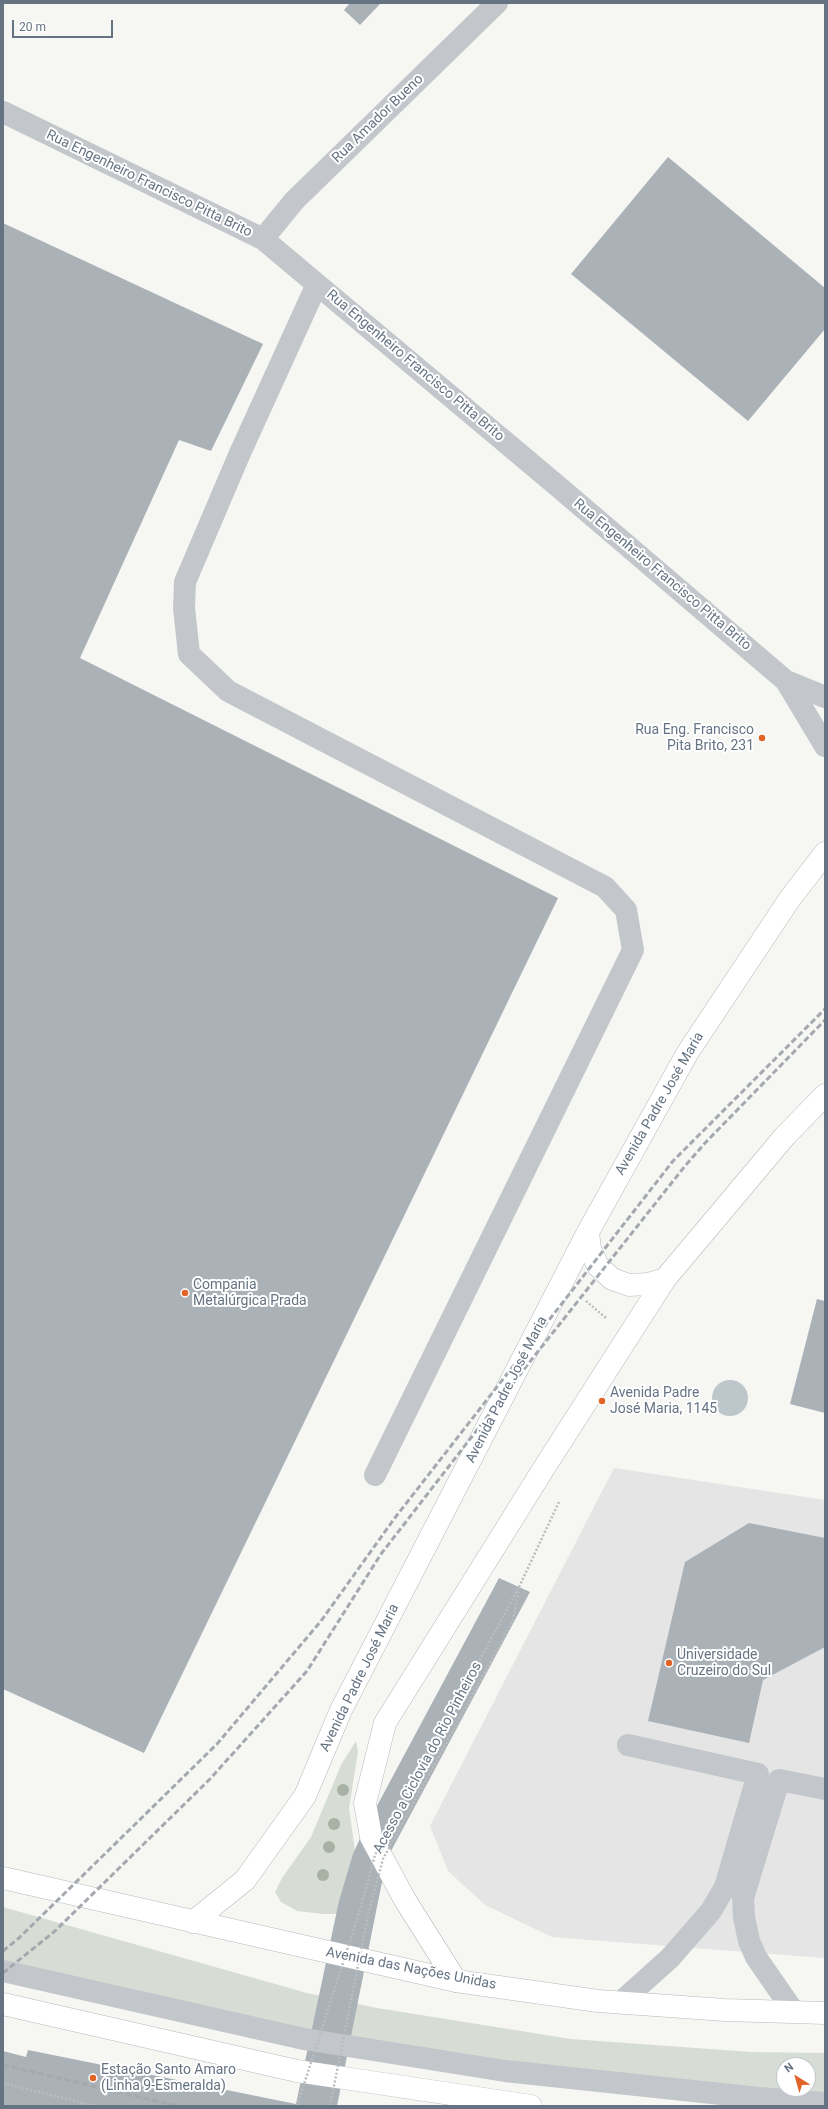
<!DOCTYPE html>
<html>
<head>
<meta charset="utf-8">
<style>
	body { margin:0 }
	#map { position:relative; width:828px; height:2109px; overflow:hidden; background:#f6f6f3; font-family:Roboto,sans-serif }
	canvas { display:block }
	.frame { position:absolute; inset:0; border:4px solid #657383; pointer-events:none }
	.north { position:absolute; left:776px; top:2057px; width:40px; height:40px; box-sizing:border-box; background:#fff; border:1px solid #c1c7cd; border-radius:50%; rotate:323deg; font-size:11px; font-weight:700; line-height:16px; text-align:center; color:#657383 }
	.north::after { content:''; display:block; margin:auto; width:14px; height:18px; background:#e16328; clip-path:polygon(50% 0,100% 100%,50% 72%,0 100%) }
	.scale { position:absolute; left:12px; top:20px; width:101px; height:18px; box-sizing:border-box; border:2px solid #657383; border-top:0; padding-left:5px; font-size:12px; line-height:14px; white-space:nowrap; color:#657383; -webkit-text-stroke:3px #fff; paint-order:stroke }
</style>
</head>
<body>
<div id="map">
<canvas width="828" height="2109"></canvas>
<div class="frame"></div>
<div class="north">N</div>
<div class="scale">20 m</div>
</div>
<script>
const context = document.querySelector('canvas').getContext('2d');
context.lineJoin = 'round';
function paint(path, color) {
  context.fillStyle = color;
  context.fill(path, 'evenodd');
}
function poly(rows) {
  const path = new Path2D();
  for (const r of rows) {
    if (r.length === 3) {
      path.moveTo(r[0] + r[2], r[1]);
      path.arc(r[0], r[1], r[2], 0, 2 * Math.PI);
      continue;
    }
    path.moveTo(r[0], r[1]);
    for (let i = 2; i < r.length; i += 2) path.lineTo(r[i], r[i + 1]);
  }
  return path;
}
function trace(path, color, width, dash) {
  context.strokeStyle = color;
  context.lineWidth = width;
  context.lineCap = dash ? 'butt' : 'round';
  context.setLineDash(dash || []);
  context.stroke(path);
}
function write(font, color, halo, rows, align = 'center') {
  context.font = font + ' Roboto,sans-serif';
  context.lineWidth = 4;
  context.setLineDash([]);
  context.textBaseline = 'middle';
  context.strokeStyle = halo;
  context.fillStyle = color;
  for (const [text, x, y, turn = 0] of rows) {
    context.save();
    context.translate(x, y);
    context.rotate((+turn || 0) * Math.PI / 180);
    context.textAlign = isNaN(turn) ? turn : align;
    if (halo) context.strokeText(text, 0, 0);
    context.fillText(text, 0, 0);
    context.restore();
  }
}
const built = poly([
	[614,1468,825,1500,825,1958,552,1937,485,1905,448,1871,430,1826]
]);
const green = poly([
	[356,1741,358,1752,349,1808,357,1865,351,1914,323,1914,297,1911,281,1902,275,1892,282,1878,311,1837,341,1765],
	[3,1907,307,1993,377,2008,571,2039,752,2052,825,2053,825,2099,415,2053,3,1966],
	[784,2065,808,2065,808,2089,784,2089]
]);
const water = poly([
	[730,1398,18]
]);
const building = poly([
	[350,3,381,3,360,25,344,10],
	[668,157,825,288,825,329,748,421,571,274],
	[3,223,263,344,211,451,179,440,80,658,558,898,144,1753,3,1689],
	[817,1299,825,1301,825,1413,790,1404],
	[749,1523,825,1538,825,1647,763,1680,749,1743,648,1721,685,1562],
	[499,1578,530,1592,391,1851,384,1872,337,2106,3,2106,3,2051,26,2057,28,2050,296,2104,339,1901,353,1854,363,1832]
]);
const path = poly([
	[586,1301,606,1318],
	[519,1587,559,1502],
	[3,2083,94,2106]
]);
const minor = poly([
	[3,112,263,239,554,483,786,681,825,697],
	[263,239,294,201,497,3],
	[317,284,240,453,185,582,184,608,189,654,228,691,605,887,626,910,633,950,375,1475],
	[786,681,825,746],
	[3,1971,304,2039,505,2071,759,2098,825,2103],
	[621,2002,670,1958,711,1911,725,1887,758,1774,628,1745],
	[794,2012,756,1957,749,1941,744,1917,743,1898,779,1780,825,1789]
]);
const major = poly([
	[588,1232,590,1249,598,1266,612,1279,629,1285,648,1284,665,1279],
	[193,1922,245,1880,305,1796,341,1710,588,1232,649,1122,688,1052,789,900,825,853],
	[456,1981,405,1900,371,1837,365,1803,385,1723,544,1468,665,1279,785,1136,825,1095]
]);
const highway = poly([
	[3,1878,456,1981,598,2001,725,2010,825,2013],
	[3,2004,297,2071,531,2106]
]);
const rail = poly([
	[3,1951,19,1938,217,1744,321,1621,394,1519,673,1161,825,1009],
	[3,1973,55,1931,210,1779,307,1671,381,1554,532,1359,685,1166,706,1142,825,1020],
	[3,2065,178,2106]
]);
const pathBridge = poly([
	[297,2106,359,1913,375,1855,519,1587],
	[330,2106,368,1915,383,1859,513,1621,519,1590]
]);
const trees = [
	[343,1790],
	[334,1824],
	[329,1847],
	[323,1875]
];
const markers = [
	[762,738,4,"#e16328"],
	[185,1293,4,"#e16328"],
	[602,1401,4,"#e16328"],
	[669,1663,4,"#e16328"],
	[93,2078,4,"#e16328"]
];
const streetNames = [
	["Rua Amador Bueno",378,119,-44],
	["Rua Engenheiro Francisco Pitta Brito",149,184,26],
	["Rua Engenheiro Francisco Pitta Brito",415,366,40],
	["Rua Engenheiro Francisco Pitta Brito",662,575,40],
	["Avenida Padre José Maria",660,1104,-60],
	["Avenida Padre José Maria",507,1390,-63],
	["Avenida Padre José Maria",360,1678,-64],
	["Acesso a Ciclovia do Rio Pinheiros",428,1758,-62],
	["Avenida das Nações Unidas",411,1969,11]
];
const poiNames = [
	["Rua Eng. Francisco",754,730,"right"],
	["Pita Brito, 231",754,746,"right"],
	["Compania",193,1285],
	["Metalúrgica Prada",193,1301],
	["Avenida Padre",610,1393],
	["José Maria, 1145",610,1409],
	["Universidade",677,1655],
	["Cruzeiro do Sul",677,1671],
	["Estação Santo Amaro",101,2070],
	["(Linha 9-Esmeralda)",101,2086]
];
paint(built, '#e4e5e4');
paint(green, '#d7ddd4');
paint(water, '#bcc6cb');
paint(building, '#aab1b7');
trace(major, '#b4b8bc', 23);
trace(highway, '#b6b9bc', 23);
trace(path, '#bbbdbf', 2.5, [2, 2]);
trace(minor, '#c3c6ca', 22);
trace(major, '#fff', 22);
trace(highway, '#fff', 22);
trace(rail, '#a4a9af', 3, [6, 3]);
trace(pathBridge, '#bbbdbf', 2.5, [2, 2]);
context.fillStyle = '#a7b2a4';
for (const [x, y] of trees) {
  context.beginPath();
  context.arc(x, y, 6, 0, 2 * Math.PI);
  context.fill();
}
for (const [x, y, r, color] of markers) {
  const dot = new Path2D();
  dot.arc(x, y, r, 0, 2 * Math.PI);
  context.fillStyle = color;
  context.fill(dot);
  trace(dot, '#fff', 1.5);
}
write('14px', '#657383', '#fff', streetNames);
write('14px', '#657383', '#fff', poiNames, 'left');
</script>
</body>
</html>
